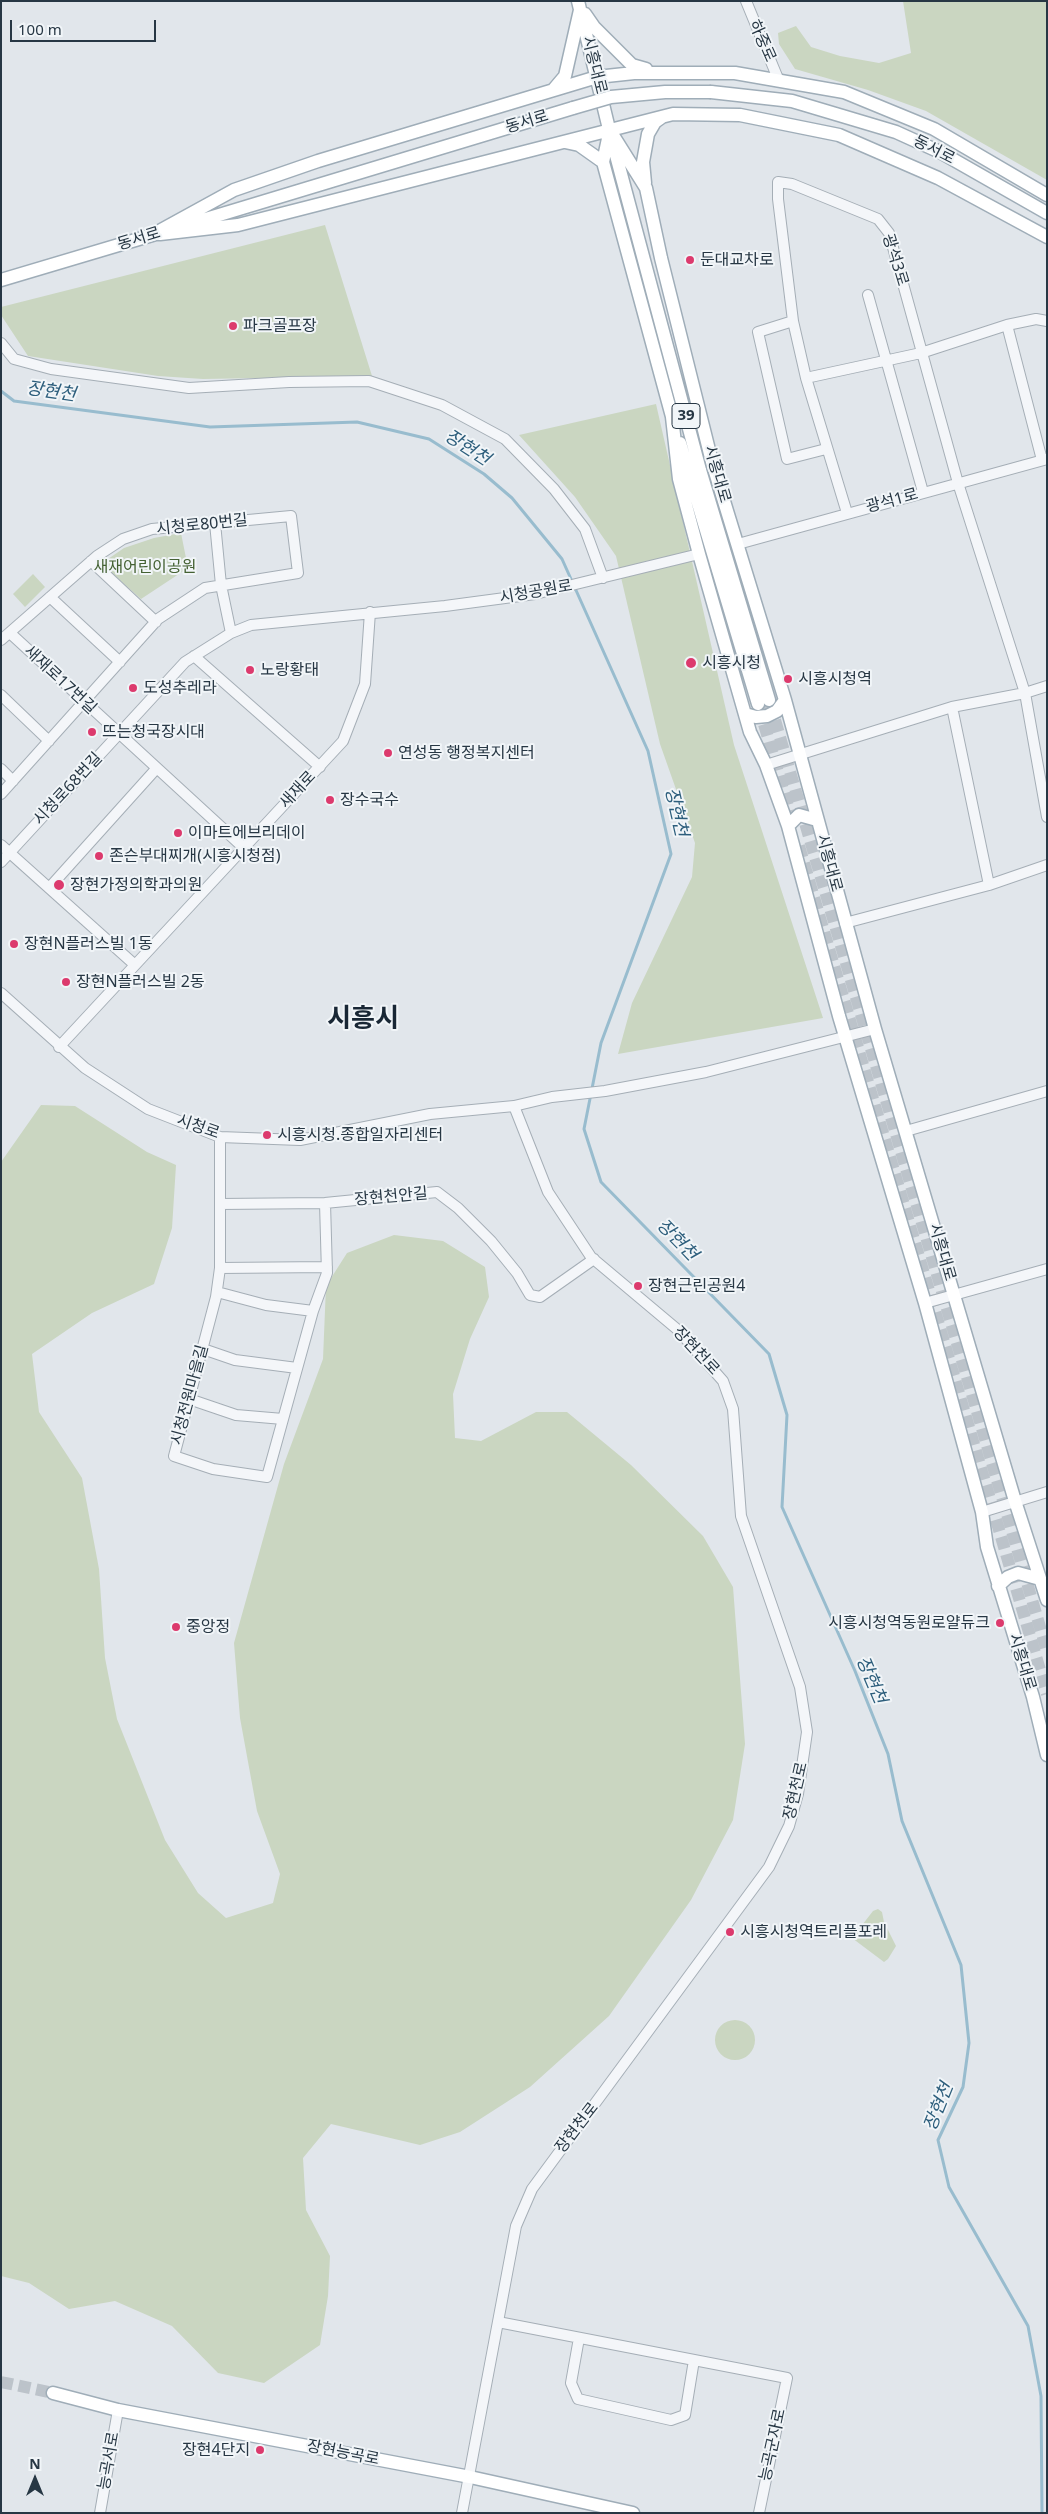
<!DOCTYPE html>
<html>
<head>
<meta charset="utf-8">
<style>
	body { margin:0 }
	#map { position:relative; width:1048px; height:2514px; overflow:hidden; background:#e1e6eb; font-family:"Noto Sans",sans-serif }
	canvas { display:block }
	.frame { position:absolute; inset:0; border:2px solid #273744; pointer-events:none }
	.north { position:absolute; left:10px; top:2454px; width:50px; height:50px; -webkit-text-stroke:4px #f1f5f8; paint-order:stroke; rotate:0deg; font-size:14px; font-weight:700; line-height:20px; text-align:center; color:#273744 }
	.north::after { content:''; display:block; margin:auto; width:18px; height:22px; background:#273744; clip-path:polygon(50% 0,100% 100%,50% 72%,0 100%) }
	.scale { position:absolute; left:10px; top:20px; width:146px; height:22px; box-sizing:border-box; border:2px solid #273744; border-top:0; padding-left:6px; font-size:15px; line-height:18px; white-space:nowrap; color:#273744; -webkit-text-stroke:4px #f1f5f8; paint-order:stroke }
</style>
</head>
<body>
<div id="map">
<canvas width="1048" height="2514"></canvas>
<div class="frame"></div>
<div class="north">N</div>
<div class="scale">100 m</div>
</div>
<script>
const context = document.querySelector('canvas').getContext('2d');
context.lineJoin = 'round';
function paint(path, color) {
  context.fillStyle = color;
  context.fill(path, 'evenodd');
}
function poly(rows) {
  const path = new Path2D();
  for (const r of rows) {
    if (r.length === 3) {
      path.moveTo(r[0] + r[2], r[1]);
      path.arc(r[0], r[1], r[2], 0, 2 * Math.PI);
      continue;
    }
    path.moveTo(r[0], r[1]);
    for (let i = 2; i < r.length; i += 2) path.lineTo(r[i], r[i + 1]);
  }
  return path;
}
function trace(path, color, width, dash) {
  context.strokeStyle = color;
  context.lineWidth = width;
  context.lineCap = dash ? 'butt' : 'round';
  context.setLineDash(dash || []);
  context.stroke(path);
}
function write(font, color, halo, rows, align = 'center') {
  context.font = font + ' "Noto Sans","Noto Sans KR",sans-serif';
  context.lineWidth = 4;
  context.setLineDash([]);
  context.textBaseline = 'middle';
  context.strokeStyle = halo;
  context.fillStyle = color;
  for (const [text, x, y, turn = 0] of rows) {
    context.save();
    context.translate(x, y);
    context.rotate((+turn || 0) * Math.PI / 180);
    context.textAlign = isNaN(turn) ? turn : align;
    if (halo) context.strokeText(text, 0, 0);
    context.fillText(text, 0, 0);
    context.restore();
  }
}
const green = poly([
	[903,1,1047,1,1047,180,926,111,868,90,795,69,779,44,778,33,796,26,811,47,840,56,879,63,911,53],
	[325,225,372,376,203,379,158,376,28,356,1,315,1,307],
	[656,404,734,745,823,1018,618,1054,632,1003,692,877,695,843,660,744,616,556,575,497,519,435],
	[181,533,188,568,141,599,104,566,108,559,124,548,154,538],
	[33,574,45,587,25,607,13,594],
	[41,1105,75,1106,147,1152,176,1165,172,1228,154,1284,92,1313,32,1354,39,1412,82,1478,99,1569,105,1658,117,1719,165,1840,198,1893,226,1918,273,1903,280,1874,257,1811,240,1718,234,1643,284,1464,323,1359,326,1286,347,1253,394,1235,443,1241,485,1267,489,1297,470,1339,453,1394,455,1438,481,1441,536,1412,567,1412,631,1465,703,1536,733,1587,745,1744,733,1820,691,1900,609,2016,530,2087,460,2132,420,2145,331,2124,303,2158,306,2210,330,2256,328,2296,320,2345,264,2383,218,2373,172,2326,115,2301,69,2309,29,2283,1,2276,1,1162],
	[878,1909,882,1912,884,1922,896,1946,888,1959,884,1962,852,1938,873,1911],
	[735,2040,20]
]);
const stream = poly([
	[1,391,14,401,210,427,357,422,429,439,484,474,512,498,562,559,648,751,671,854,601,1043,584,1129,601,1182,769,1354,787,1415,782,1507,855,1671,888,1754,902,1821,961,1965,969,2043,963,2087,938,2140,949,2187,1028,2326,1041,2396,1042,2513]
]);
const majorTunnel = poly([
	[770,703,1047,1651],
	[759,707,794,827],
	[799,846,1047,1694],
	[1,2382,53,2393]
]);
const minor = poly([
	[746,1,779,81],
	[868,295,923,492],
	[793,321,758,332,787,459,826,449],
	[1007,325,1042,460],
	[1,343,14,359,51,369,189,388,289,382,369,381,442,405,505,439,554,489,585,529,603,578],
	[806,378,921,353,1007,325,1036,319,1047,321],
	[847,513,806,378,793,321,778,199,778,182,792,184,878,219,889,233,958,483,1025,693,1047,817],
	[215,523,221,585,231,633],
	[738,544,1047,459],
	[91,561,156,622],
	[50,597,120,662],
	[10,633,244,848],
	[1,640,97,556,123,539,152,529,291,516,298,573,205,588,158,619,1,794],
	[194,656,320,767],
	[1,695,49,741],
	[952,707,989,885],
	[766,765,952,707,1025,693,1047,686],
	[1,769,13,781],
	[1,845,135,965],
	[1,862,185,662,231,633,251,625,445,606,535,594,699,554],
	[49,888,156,769],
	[845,923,989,885,1047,865],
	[1,993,85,1068,148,1109,220,1137,300,1140,430,1114,514,1106,552,1097,605,1091,706,1072,875,1029],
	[59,1047,343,741,365,684,370,612],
	[906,1131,1047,1091],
	[220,1137,220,1268,216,1297,174,1456,213,1469,267,1477,313,1311,327,1273,325,1203],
	[220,1204,325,1203,437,1192,458,1208,491,1241,517,1273,530,1295,540,1297,594,1259],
	[220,1268,327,1267],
	[217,1292,266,1305,313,1311],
	[925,1303,1047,1269],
	[203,1349,235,1360,297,1368],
	[189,1399,236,1415,283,1419],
	[982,1512,1047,1492],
	[498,2322,787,2378,759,2513],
	[579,2338,571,2383,578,2399,671,2420,685,2415,694,2360],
	[100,2513,118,2410],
	[462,2513,516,2226,532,2189,769,1867,789,1826,798,1794,807,1732,800,1687,741,1516,733,1409,723,1381,678,1330,591,1257,548,1192,514,1106]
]);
const major = poly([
	[578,1,609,129,700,470,769,700],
	[585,14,594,27,632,65,646,69],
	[554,89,565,76,580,10],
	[711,92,792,101,896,132,940,152,1047,213],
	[609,129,646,188,661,258,712,462,785,700,875,1029,1015,1501,1047,1600],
	[609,134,603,162,674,424],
	[565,142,579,145,603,162],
	[645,183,643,162,648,134,655,122,662,117],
	[186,225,573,108],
	[160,234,238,225,673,114,740,115,839,135,938,178,1047,237],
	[152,235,234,190,318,161,597,77,634,73,735,73,844,92,934,129,1047,195],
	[1,280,159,233],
	[672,417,679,479,699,554,750,732,766,765,788,826,839,1016,925,1303,982,1512,987,1547,1033,1697,1047,1755],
	[680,443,758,704],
	[745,714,756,717,767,716,777,711,785,700],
	[788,826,799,815,817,820],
	[998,1586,1008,1577,1018,1573,1040,1579],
	[53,2393,118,2410,470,2477,633,2513]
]);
const majorBridge = poly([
	[573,108,611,97,665,92,711,92]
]);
const markers = [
	[690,260,5,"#dc3a6d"],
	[233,326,5,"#dc3a6d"],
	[691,663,6,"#dc3a6d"],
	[250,670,5,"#dc3a6d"],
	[788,679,5,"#dc3a6d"],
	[133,688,5,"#dc3a6d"],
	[92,732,5,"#dc3a6d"],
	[388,753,5,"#dc3a6d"],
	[330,800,5,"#dc3a6d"],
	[178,833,5,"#dc3a6d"],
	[99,856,5,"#dc3a6d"],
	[59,885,6,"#dc3a6d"],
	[14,944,5,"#dc3a6d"],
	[66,982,5,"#dc3a6d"],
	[267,1135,5,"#dc3a6d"],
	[638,1286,5,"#dc3a6d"],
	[1000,1623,5,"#dc3a6d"],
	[176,1627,5,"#dc3a6d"],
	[730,1932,5,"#dc3a6d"],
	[260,2450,5,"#dc3a6d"]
];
const shields = [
	[686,416,28]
];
const shieldNames = [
	["39",686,416]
];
const streetNames = [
	["하중로",762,41,66],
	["시흥대로",594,65,76],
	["동서로",527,122,-17],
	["동서로",934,150,27],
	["동서로",139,239,-17],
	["광석3로",895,260,73],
	["시흥대로",717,474,74],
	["광석1로",892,501,-15],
	["시청로80번길",202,525,-6],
	["시청공원로",536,592,-10],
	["새재로17번길",60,680,43],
	["시청로68번길",68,789,-47],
	["새재로",298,790,-47],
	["시흥대로",829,863,75],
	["시청로",198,1127,19],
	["장현천안길",391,1197,-5],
	["시흥대로",942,1252,74],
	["장현천로",696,1351,47],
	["시청전원마을길",190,1395,-75],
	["시흥대로",1022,1662,73],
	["장현천로",796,1791,-77],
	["장현천로",577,2128,-52],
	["능곡군자로",773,2445,-78],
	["장현능곡로",343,2453,11],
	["능곡서로",109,2461,-80]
];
const poiNames = [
	["둔대교차로",700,260],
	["파크골프장",243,326],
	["시흥시청",702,663],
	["노랑황태",260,670],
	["시흥시청역",798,679],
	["도성추레라",143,688],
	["뜨는청국장시대",102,732],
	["연성동 행정복지센터",398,753],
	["장수국수",340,800],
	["이마트에브리데이",188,833],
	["존슨부대찌개(시흥시청점)",109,856],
	["장현가정의학과의원",70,885],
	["장현N플러스빌 1동",24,944],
	["장현N플러스빌 2동",76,982],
	["시흥시청.종합일자리센터",277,1135],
	["장현근린공원4",648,1286],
	["시흥시청역동원로얄듀크",990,1623,"right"],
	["중앙정",186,1627],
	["시흥시청역트리플포레",740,1932],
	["장현4단지",250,2450,"right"]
];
const parkNames = [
	["새재어린이공원",145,567]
];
const waterNames = [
	["장현천",51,392,8],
	["장현천",467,448,33],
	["장현천",676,812,77],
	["장현천",677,1240,46],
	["장현천",871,1680,67],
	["장현천",939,2107,-68]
];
const townNames = [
	["시흥시",363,1020]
];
paint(green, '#cad6c1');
trace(stream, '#98bcce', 3);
trace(majorTunnel, '#bcc3ca', 12, [12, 6]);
trace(minor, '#a5aeb6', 12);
trace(major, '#9fadb8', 15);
trace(minor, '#f4f6f9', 10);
trace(major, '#fff', 12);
trace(majorBridge, '#9fadb8', 15, []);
trace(majorBridge, '#fff', 12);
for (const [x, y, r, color] of markers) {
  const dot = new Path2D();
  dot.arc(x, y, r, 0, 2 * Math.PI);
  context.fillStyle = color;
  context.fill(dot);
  trace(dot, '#f1f5f8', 2);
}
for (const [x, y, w] of shields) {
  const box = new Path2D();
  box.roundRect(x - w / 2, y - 12.5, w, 25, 4);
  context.fillStyle = '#f1f5f8';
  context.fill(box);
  trace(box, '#273744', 1);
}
write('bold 15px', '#273744', null, shieldNames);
write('16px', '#273744', '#f1f5f8', streetNames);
write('16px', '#273744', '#f1f5f8', poiNames, 'left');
write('16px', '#446133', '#f1f5f8', parkNames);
write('italic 18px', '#2d5e7c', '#f1f5f8', waterNames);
write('bold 26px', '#192735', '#f1f5f8', townNames);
</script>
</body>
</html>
